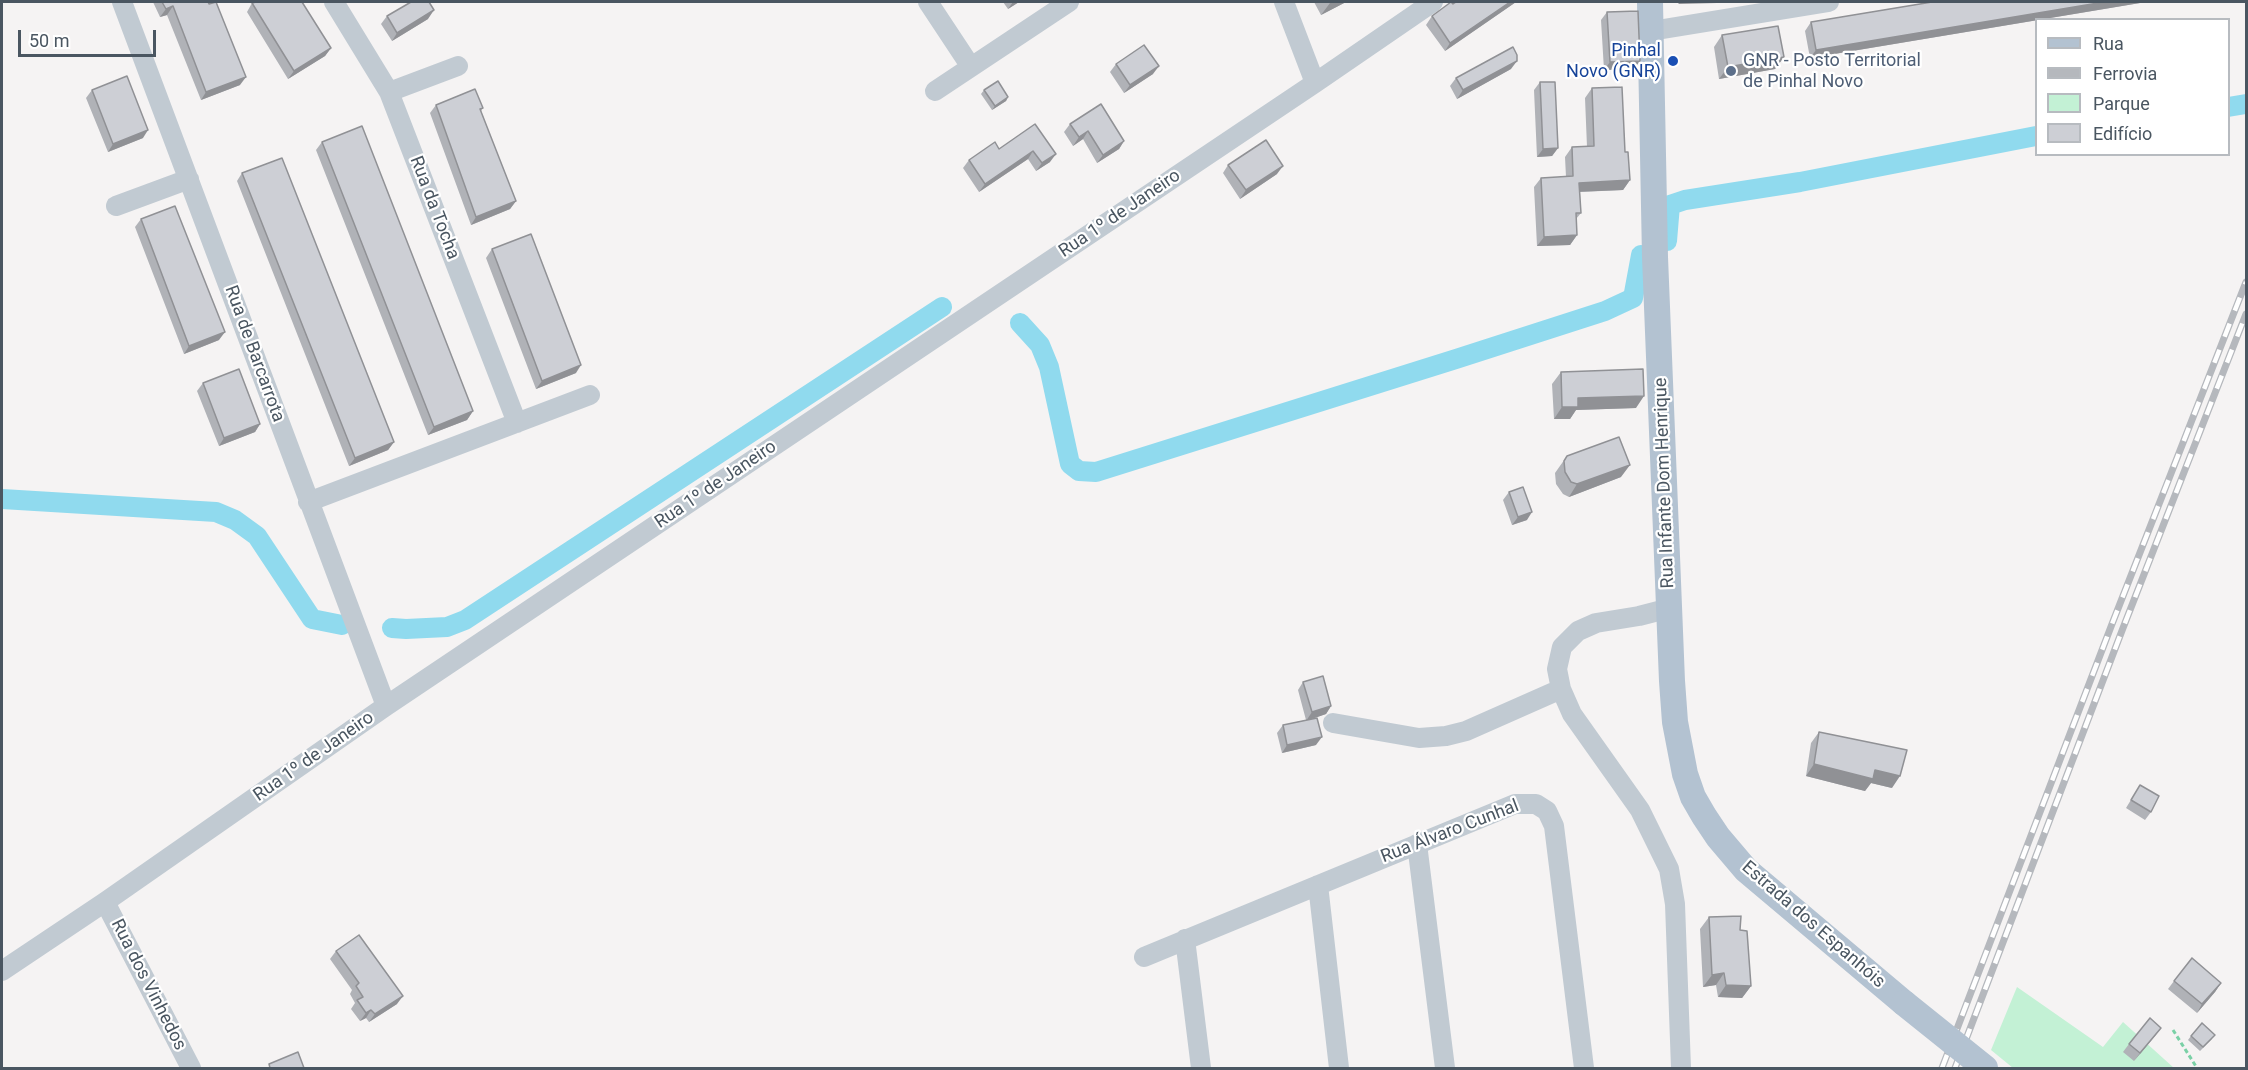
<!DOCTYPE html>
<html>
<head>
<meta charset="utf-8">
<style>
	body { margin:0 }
	#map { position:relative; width:2248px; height:1070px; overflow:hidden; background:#f5f3f3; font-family:Roboto,sans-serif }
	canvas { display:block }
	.frame { position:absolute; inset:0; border:3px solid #4a5661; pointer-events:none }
	.legend { position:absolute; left:2035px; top:18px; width:195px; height:138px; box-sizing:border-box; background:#fff; border:2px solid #b7bbc0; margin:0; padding:8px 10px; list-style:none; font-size:18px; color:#4a5661 }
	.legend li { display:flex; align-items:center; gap:12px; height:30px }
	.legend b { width:30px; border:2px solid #b7bbc0 }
	.scale { position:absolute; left:18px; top:30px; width:138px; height:27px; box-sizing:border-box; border:3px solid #4a5661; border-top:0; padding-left:8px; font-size:18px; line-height:21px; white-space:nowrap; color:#4a5661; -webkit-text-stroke:4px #fff; paint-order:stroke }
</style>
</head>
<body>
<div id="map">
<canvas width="2248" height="1070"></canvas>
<div class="frame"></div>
<ul class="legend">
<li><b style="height:8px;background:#b3c2d1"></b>Rua</li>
<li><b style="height:8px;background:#b5b8bd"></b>Ferrovia</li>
<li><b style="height:16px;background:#c3f1d5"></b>Parque</li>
<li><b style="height:16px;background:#cdcfd5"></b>Edifício</li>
</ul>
<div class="scale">50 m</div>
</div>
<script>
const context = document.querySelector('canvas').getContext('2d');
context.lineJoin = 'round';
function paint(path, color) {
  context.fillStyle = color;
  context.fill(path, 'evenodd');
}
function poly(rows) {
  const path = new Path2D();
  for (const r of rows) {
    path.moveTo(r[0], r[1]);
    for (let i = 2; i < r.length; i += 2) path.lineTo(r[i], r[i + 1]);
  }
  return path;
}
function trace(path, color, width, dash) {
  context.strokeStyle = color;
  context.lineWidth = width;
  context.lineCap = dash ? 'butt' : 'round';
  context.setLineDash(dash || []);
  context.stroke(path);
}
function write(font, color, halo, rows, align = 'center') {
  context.font = font + ' Roboto,sans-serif';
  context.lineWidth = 4.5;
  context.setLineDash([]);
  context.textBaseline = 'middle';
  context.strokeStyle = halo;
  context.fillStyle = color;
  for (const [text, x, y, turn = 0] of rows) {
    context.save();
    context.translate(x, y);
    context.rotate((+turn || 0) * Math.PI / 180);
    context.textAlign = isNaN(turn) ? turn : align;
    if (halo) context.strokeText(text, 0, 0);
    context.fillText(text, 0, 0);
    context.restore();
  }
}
const green = poly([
	[2017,987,2103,1047,2123,1022,2174,1068,2013,1068,1991,1050]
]);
const canal = poly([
	[2228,107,2246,104],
	[1667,241,1670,205,1685,200,1800,182,2036,136],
	[1020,323,1040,345,1049,367,1070,464,1079,471,1096,472,1456,359,1605,311,1633,298,1641,255],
	[2,499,216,512,235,520,257,536,312,619,342,625],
	[392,628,406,629,447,627,465,620,942,307]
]);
const path = poly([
	[2173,1030,2197,1068]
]);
const minor = poly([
	[122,2,386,706],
	[334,2,389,92,517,423],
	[928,2,971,67],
	[1284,2,1315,83],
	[1651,31,1829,2],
	[935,91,1069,2],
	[389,92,458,66],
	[116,206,189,179],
	[308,502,590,395],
	[1670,608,1639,616,1596,623,1578,631,1562,647,1557,669,1561,689,1572,714,1640,810,1669,869,1675,904,1681,1068],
	[1333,723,1419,738,1446,736,1466,731,1561,689],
	[1417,844,1445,1068],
	[1318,885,1339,1068],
	[105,902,191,1068],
	[1185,939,1201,1068],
	[1144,957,1515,804,1536,804,1547,811,1554,826,1584,1068],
	[2,971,105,902,386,706,1315,83,1433,2]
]);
const major = poly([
	[1650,2,1655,257,1672,681,1675,722,1685,774,1693,797,1704,816,1718,837,1746,870,1904,1003]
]);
const rail = poly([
	[1942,1068,2112,624,2246,282],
	[1955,1068,2123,628,2246,314]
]);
const majorBridge = poly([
	[1904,1003,1985,1068]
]);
const wall = poly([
	[153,2,208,2,240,85,201,100,167,15,160,17],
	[1003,2,1019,2,1008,9],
	[1314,2,1346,2,1321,15],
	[1516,2,1445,51,1426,25,1432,16,1453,4],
	[1932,2,2146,2,1810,58,1805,31,1811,22],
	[252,3,331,48,325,56,288,79,247,12],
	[1607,12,1634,69,1604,70,1601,20],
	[387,16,428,19,392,41,381,24],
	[1722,35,1784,57,1775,69,1719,79,1714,47],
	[1116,64,1153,74,1124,93,1110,72],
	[1511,69,1457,99,1450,86,1456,78],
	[1540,82,1558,148,1552,156,1537,157,1534,90],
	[1592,88,1625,152,1630,180,1623,190,1580,192,1581,213,1576,219,1577,235,1570,245,1537,246,1534,187,1541,178,1566,177,1565,157,1572,147,1587,147,1585,98],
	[92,90,143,138,108,152,86,98],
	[984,90,1008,97,1006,101,992,110,981,94],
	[436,105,483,108,481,111,516,201,510,209,471,225,430,113],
	[1035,124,1050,162,1036,171,1028,159,979,192,963,168,969,160,999,149],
	[1070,124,1124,141,1119,149,1097,163,1083,139,1073,146,1064,132],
	[322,142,473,411,467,420,428,435,316,150],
	[1228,165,1277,174,1240,199,1223,173],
	[242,173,394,442,388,450,349,466,237,181],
	[141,219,219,340,184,354,135,227],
	[492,249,576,373,536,389,486,258],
	[1561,372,1636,408,1576,410,1570,419,1554,419,1552,384],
	[203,383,260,424,255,432,219,446,197,391],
	[1567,456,1621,477,1569,497,1563,494,1556,484,1555,473],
	[1509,492,1527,520,1512,525,1503,500],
	[1303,682,1331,706,1326,714,1311,719,1316,745,1282,753,1277,733,1283,725,1306,720,1298,690],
	[1819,732,1892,788,1871,783,1865,791,1806,776,1811,743],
	[2140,785,2151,812,2145,820,2126,808],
	[1709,917,1740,930,1751,986,1742,998,1718,997,1716,985,1703,987,1700,929],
	[336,951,397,1004,369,1022,366,1018,360,1021,351,1009,355,1003,350,994,352,990,330,959],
	[2174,981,2221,983,2215,992,2197,1013,2168,989],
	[2161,1028,2134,1061,2123,1052,2129,1044],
	[2191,1036,2212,1039,2200,1051,2188,1040]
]);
const shadedWall = poly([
	[1013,2,1019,2,1008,9],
	[1332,2,1346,2,1321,15,1330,3],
	[1510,2,1516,2,1445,51,1450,43],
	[1680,2,1718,2,1717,3,1678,4],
	[2104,2,2146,2,1810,58,1816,50],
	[173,6,167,15,160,17,166,9],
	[434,10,428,19,392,41,397,33],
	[331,48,325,56,288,79,294,71],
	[1784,57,1775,69,1719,79,1728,67],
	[1517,61,1511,69,1457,99,1463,90],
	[1640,61,1634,69,1604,70,1610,62],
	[1159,66,1153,74,1124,93,1130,85],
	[246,77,240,85,201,100,206,92],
	[1008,97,1006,101,992,110,995,106],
	[148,130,143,138,108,152,113,144],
	[1088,131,1083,139,1073,146,1079,137],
	[1124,141,1119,149,1097,163,1103,155],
	[1558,148,1552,156,1537,157,1543,149],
	[1033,151,1028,159,979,192,985,184],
	[1056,154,1050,162,1036,171,1042,163],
	[1283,166,1277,174,1240,199,1246,190],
	[1630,180,1623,190,1573,192,1579,183],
	[516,201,510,209,471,225,476,217],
	[1577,235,1570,245,1537,246,1544,237],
	[225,332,219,340,184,354,189,346],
	[581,365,576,373,536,389,542,381],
	[1644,396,1636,408,1576,410,1570,419,1554,419,1562,407,1578,398],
	[473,411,467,420,428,435,434,427],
	[260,424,255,432,219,446,224,438],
	[394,442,388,450,349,466,355,458],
	[1630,465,1621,477,1569,497,1577,484],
	[1532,512,1527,520,1512,525,1518,517],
	[1331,706,1326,714,1306,721,1312,712],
	[1322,737,1316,745,1282,753,1287,745],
	[1814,764,1875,770,1900,776,1892,788,1871,783,1865,791,1806,776],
	[1724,973,1716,985,1703,987,1712,975],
	[2221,983,2215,992,2197,1013,2202,1004],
	[1726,985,1751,986,1742,998,1718,997],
	[403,996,397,1004,369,1022,375,1014],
	[371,1010,366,1018,360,1021,366,1013],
	[2161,1028,2155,1036,2134,1061,2140,1053]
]);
const building = poly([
	[162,2,208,2,209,4,216,2,246,77,206,92,173,6,166,9,162,2],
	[256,2,302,2,331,48,294,71,252,3,256,2],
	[411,2,429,2,434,10,397,33,387,16,411,2],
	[1451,2,1453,4,1456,2,1510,2,1450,43,1432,16,1451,2],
	[1932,2,2104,2,1816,50,1811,22,1932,2],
	[1638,11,1640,61,1610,62,1607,12,1638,11],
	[1778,26,1784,57,1728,67,1722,35,1778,26],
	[1144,45,1159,66,1130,85,1116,64,1144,45],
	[1513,47,1517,55,1517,61,1463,90,1456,78,1513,47],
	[127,76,148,130,113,144,92,90,127,76],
	[998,81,1008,97,995,106,984,90,998,81],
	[1540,82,1555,82,1558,148,1543,149,1540,82],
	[1622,87,1625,152,1628,152,1630,180,1579,183,1581,213,1576,213,1577,235,1544,237,1541,178,1573,176,1572,147,1594,146,1592,88,1622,87],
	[475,89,483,108,480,109,516,201,476,217,436,105,475,89],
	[1101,104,1124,141,1103,155,1088,131,1079,137,1070,124,1101,104],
	[1035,124,1056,154,1042,163,1033,151,985,184,969,160,995,142,999,149,1035,124],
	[362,126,473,411,434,427,322,142,362,126],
	[1266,140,1283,166,1246,190,1228,165,1266,140],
	[282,158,394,442,355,458,242,173,282,158],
	[175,206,225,332,189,346,141,219,175,206],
	[531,234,581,365,542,381,492,249,531,234],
	[239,369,260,424,224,438,203,383,239,369],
	[1643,369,1644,396,1578,398,1578,407,1562,407,1561,372,1643,369],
	[1619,437,1630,465,1577,484,1571,482,1565,472,1564,461,1567,456,1619,437],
	[1523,487,1532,512,1518,517,1509,492,1523,487],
	[1323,676,1331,706,1312,712,1303,682,1323,676],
	[1317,718,1322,737,1287,745,1283,725,1317,718],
	[1819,732,1907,750,1900,776,1875,770,1873,779,1814,764,1819,732],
	[2140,785,2159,796,2151,812,2131,800,2140,785],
	[1741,916,1740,930,1747,931,1751,986,1726,985,1724,973,1712,975,1709,917,1741,916],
	[359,935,403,996,375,1014,371,1010,366,1013,357,1000,363,997,356,986,359,983,336,951,359,935],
	[2192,958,2221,983,2202,1004,2174,981,2192,958],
	[2150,1018,2161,1028,2140,1053,2129,1044,2150,1018],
	[2202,1023,2215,1035,2203,1047,2191,1036,2202,1023],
	[298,1052,304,1068,270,1068,269,1064,298,1052]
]);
const markers = [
	[1673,61,6,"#1a4fb4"],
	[1731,71,6,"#5c6f8a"]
];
const transitNames = [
	["Pinhal",1661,51],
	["Novo (GNR)",1661,72]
];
const serviceNames = [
	["GNR - Posto Territorial",1743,61],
	["de Pinhal Novo",1743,82]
];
const streetNames = [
	["Rua da Tocha",434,208,69],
	["Rua 1º de Janeiro",1120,214,-34],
	["Rua de Barcarrota",254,354,70],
	["Rua Infante Dom Henrique",1665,483,-92],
	["Rua 1º de Janeiro",716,485,-34],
	["Rua 1º de Janeiro",314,757,-35],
	["Rua Álvaro Cunhal",1450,832,-21],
	["Estrada dos Espanhóis",1813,925,41],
	["Rua dos Vinhedos",148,985,63]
];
paint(green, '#c3f1d5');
trace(canal, '#90daee', 20);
trace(path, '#7ad0a6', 3, [4.5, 3]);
trace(minor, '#c1cad2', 20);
trace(major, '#b3c2d1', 26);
trace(rail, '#b5b8bd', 7);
trace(rail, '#fff', 4.5, [14]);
trace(majorBridge, '#b3c2d1', 26);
paint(wall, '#b0b2b7');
paint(shadedWall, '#909195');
paint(building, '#cdcfd5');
trace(building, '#909195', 1.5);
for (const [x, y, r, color] of markers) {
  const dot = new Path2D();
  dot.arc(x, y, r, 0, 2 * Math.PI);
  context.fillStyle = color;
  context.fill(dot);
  trace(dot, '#fff', 2);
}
write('18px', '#164399', '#fff', transitNames, 'right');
write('18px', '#4e5e75', '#fff', serviceNames, 'left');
write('18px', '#4a5661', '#fff', streetNames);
</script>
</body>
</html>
